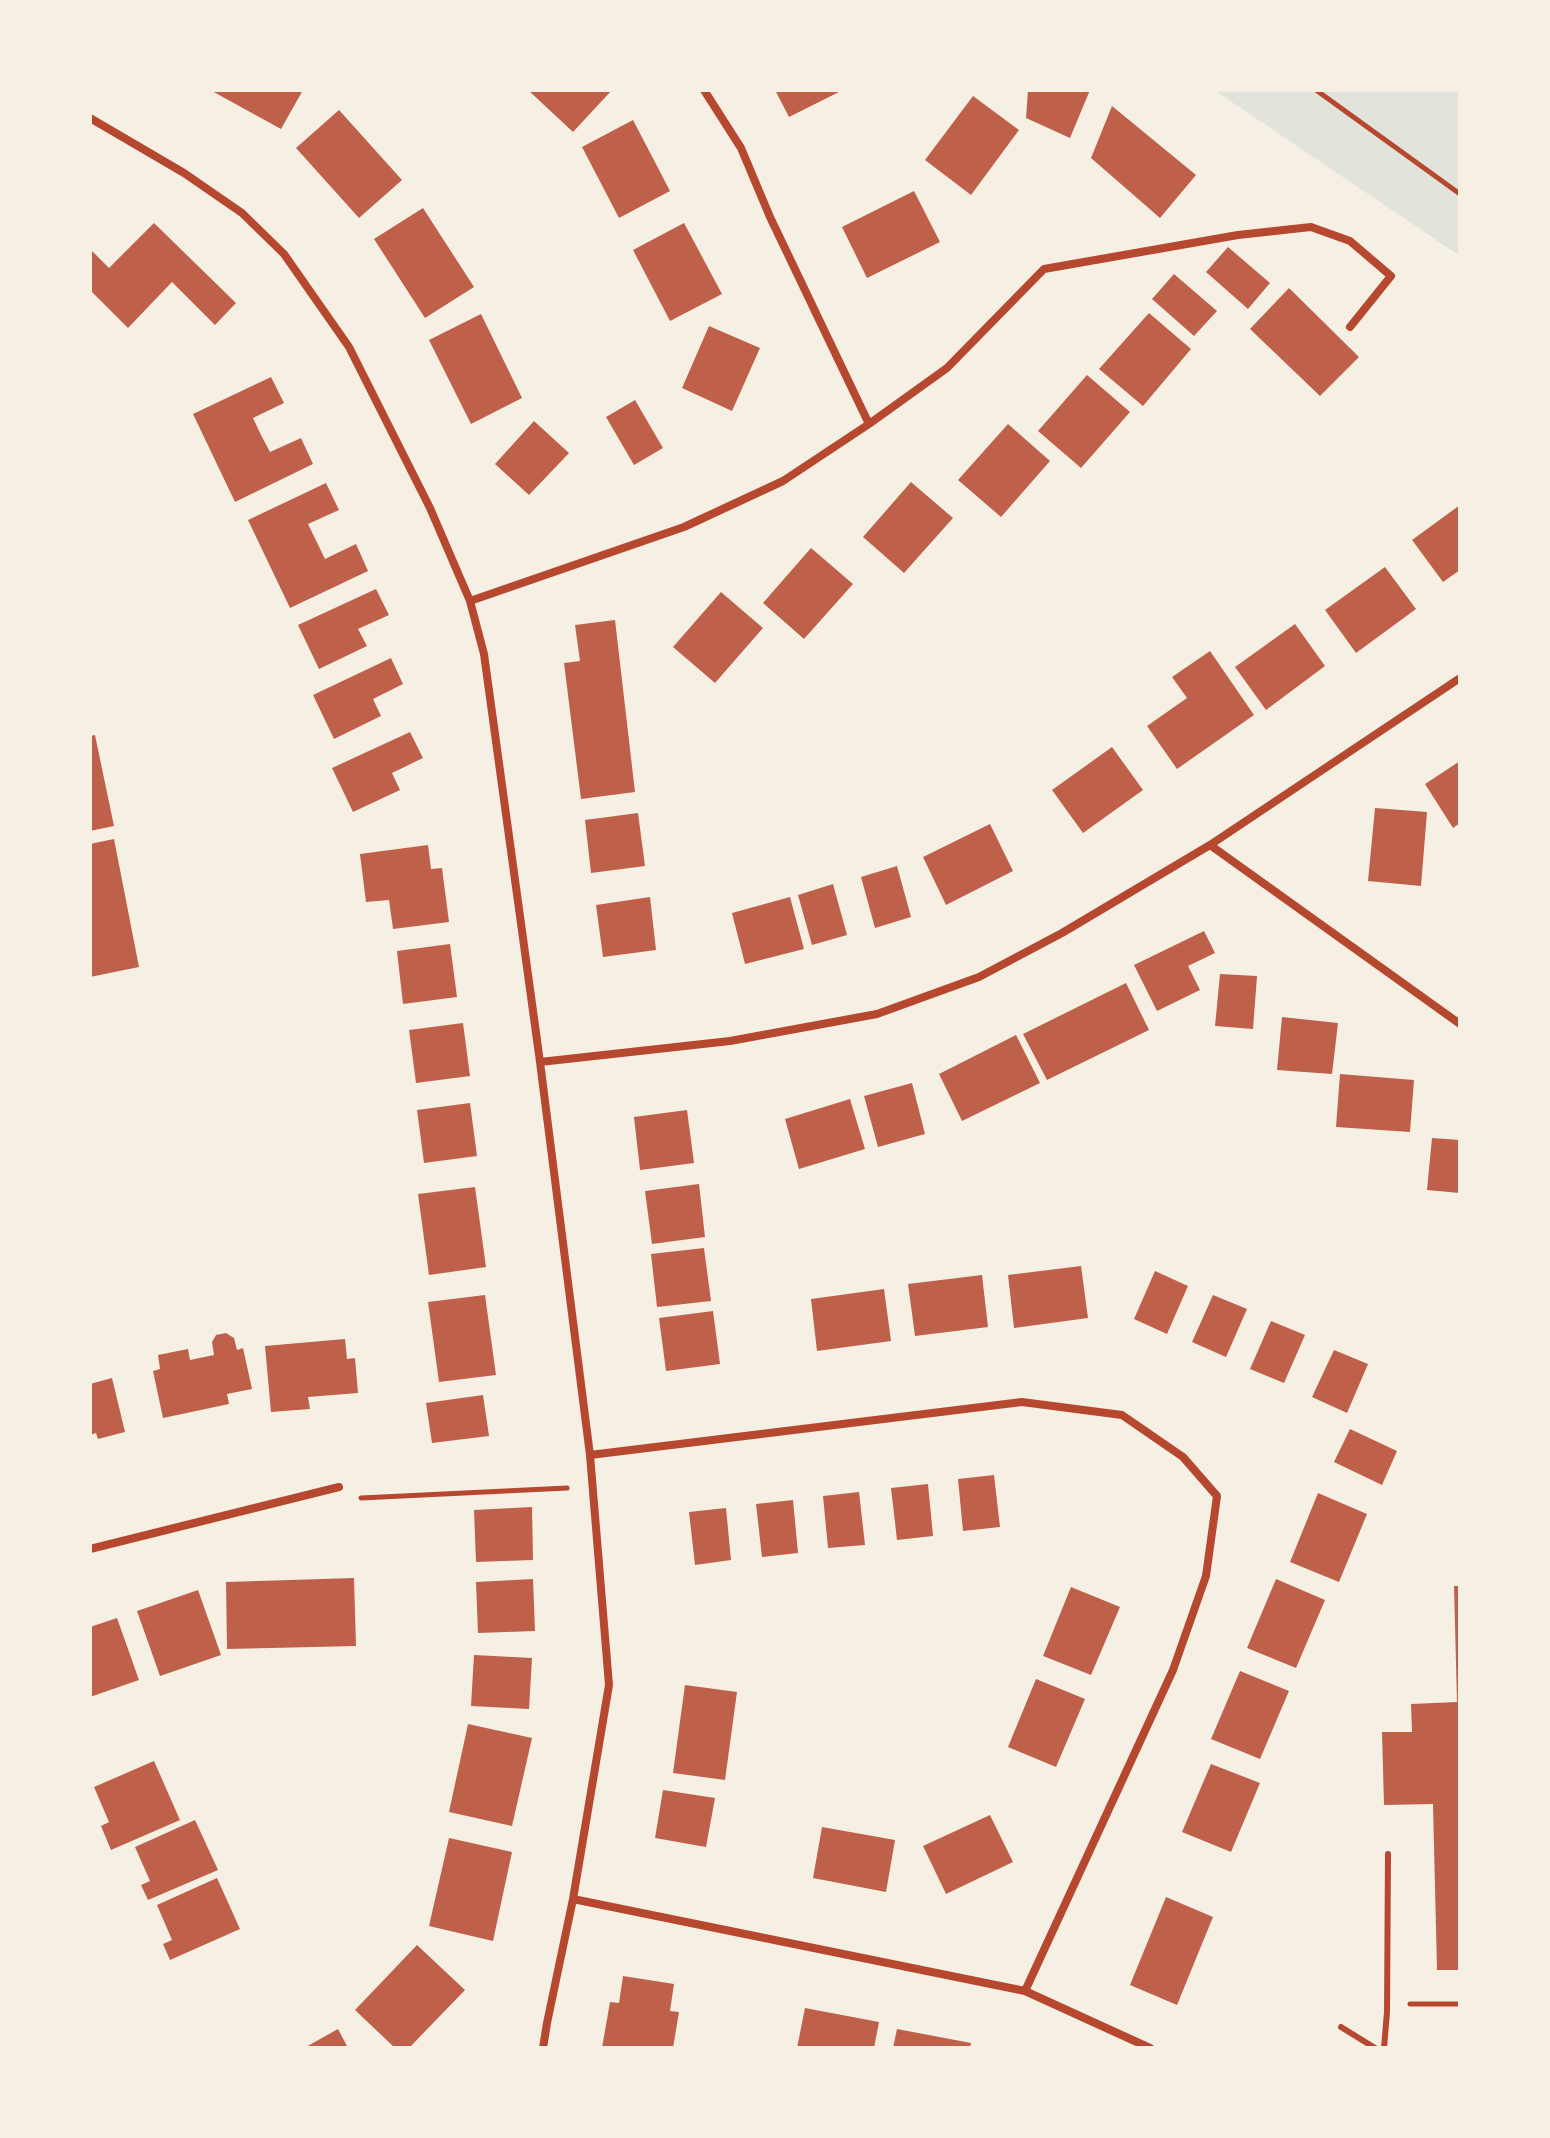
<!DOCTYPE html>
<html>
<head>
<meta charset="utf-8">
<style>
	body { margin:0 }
	#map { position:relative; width:1550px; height:2138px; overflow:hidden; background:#f6efe4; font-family:"PT Sans",sans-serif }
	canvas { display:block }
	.frame { position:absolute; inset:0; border:92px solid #f6efe4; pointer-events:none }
</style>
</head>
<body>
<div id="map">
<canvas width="1550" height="2138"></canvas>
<div class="frame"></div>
</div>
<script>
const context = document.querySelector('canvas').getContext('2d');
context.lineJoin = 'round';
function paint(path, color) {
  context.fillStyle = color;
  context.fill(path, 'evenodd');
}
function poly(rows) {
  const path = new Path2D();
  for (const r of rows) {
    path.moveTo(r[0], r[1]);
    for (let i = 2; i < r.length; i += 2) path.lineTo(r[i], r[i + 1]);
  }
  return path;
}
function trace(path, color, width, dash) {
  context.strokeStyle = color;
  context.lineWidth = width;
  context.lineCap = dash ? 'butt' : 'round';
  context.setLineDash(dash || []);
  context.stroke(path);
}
const green = poly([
	[1214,90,1460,90,1460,256]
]);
const building = poly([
	[210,90,303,90,281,129],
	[528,90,612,90,573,132],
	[775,90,843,90,789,117],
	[1028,90,1090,90,1070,138,1026,118],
	[973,96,1019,130,971,195,925,160],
	[1112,106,1196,175,1160,218,1091,158],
	[339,110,402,180,359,218,296,148],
	[633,120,670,191,619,218,582,147],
	[914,191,940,242,867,278,842,227],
	[423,208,474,287,425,318,374,239],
	[154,223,236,303,215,325,172,282,128,328,90,290,90,249,109,268],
	[684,223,722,294,670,321,633,250],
	[1228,247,1270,283,1248,309,1206,272],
	[1174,274,1217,311,1194,336,1152,299],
	[1289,288,1359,357,1320,396,1250,329],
	[1149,313,1191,349,1143,406,1099,369],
	[481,314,522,398,471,424,429,340],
	[709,326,760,348,732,411,682,388],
	[1087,375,1130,412,1081,468,1038,431],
	[271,377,284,403,253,418,261,435,270,452,301,438,313,464,235,502,193,414],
	[635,400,663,448,634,465,606,417],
	[534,421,569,453,529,495,495,464],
	[1008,424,1050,461,1001,517,958,480],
	[911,482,953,518,904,573,863,537],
	[326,483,339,510,308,524,325,559,356,544,368,571,290,608,248,520],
	[1460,505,1460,570,1443,582,1412,540],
	[811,548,853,584,804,639,763,603],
	[1385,567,1416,609,1356,653,1325,610],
	[376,589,389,615,358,629,367,646,319,669,298,625],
	[721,592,763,628,715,683,673,647],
	[615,620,635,792,581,799,564,663,580,661,575,625],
	[1295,624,1325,666,1266,710,1235,667],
	[1210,651,1254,715,1177,769,1147,726,1187,698,1172,677],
	[391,658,403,684,373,699,381,716,334,739,313,695],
	[410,732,423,758,392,773,400,790,353,812,332,768],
	[95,735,114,826,90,831,90,736],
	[1112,747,1143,790,1083,833,1052,790],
	[1460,761,1460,823,1453,828,1425,784],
	[1375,808,1427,812,1421,886,1368,881],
	[638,813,645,866,591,873,585,820],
	[990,824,1013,871,946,905,923,857],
	[114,839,139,967,90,977,90,844],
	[428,845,431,869,442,868,449,922,393,929,389,900,366,902,360,854],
	[897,866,911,917,875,928,861,877],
	[833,884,847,935,812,945,798,895],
	[650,897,656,950,603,957,596,905],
	[790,897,804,949,745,964,732,913],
	[1204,931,1215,953,1188,966,1200,990,1157,1011,1134,965],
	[450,944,457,997,403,1004,397,951],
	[1220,974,1257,976,1253,1029,1215,1026],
	[1126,983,1149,1030,1047,1080,1023,1034],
	[1282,1017,1338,1023,1332,1074,1277,1070],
	[463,1023,470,1076,416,1083,409,1030],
	[1016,1035,1040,1083,962,1121,939,1074],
	[1340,1074,1414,1080,1410,1132,1336,1127],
	[912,1083,925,1134,878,1147,864,1096],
	[850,1099,865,1149,799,1169,785,1119],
	[470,1103,477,1156,424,1163,417,1110],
	[687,1110,694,1163,640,1170,634,1117],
	[1432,1138,1460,1140,1460,1193,1427,1190],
	[699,1184,705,1237,652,1244,645,1191],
	[475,1187,486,1267,429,1275,418,1194],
	[704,1248,711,1301,657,1307,651,1254],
	[1081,1266,1088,1318,1014,1328,1008,1275],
	[1155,1271,1188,1286,1167,1334,1134,1319],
	[982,1275,988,1327,915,1336,908,1284],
	[884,1289,891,1341,817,1351,811,1299],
	[485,1295,496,1375,439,1382,428,1302],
	[1213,1295,1247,1309,1226,1357,1192,1342],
	[713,1311,720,1364,666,1371,659,1318],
	[1271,1321,1305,1335,1284,1383,1250,1369],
	[226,1333,234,1338,237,1350,243,1348,252,1389,227,1394,229,1404,163,1418,153,1371,160,1369,158,1355,188,1349,190,1360,214,1355,212,1342,216,1335],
	[345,1339,347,1359,355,1358,358,1393,308,1397,310,1409,271,1412,265,1346],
	[1334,1350,1368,1364,1347,1413,1312,1397],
	[112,1378,125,1432,98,1439,96,1433,90,1435,90,1384],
	[483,1395,489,1436,432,1443,426,1403],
	[1350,1429,1397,1451,1382,1485,1334,1462],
	[994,1475,1000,1527,963,1531,958,1479],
	[928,1484,933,1536,897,1540,891,1488],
	[859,1492,865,1545,828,1548,823,1496],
	[1318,1493,1367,1514,1339,1582,1290,1562],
	[793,1500,798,1553,762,1557,756,1504],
	[532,1507,533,1560,476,1562,474,1510],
	[726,1508,731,1560,695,1565,689,1512],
	[354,1578,356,1646,227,1649,226,1582],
	[533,1579,535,1631,478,1633,476,1582],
	[1276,1579,1325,1600,1296,1668,1247,1648],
	[1454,1586,1460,1586,1460,1970,1437,1970,1433,1804,1384,1805,1382,1732,1412,1732,1411,1704,1457,1702],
	[1071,1587,1120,1607,1091,1675,1043,1656],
	[198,1590,221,1655,160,1676,137,1611],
	[117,1618,139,1680,90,1697,90,1627],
	[474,1655,532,1658,529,1709,471,1706],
	[1240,1671,1289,1691,1260,1759,1211,1739],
	[1036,1679,1085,1699,1056,1767,1008,1747],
	[685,1685,737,1692,725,1780,673,1773],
	[468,1724,532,1738,512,1826,449,1812],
	[154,1761,180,1820,111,1850,101,1826,109,1822,94,1787],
	[1211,1764,1260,1783,1231,1852,1182,1832],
	[663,1790,715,1798,706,1847,655,1838],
	[990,1815,1013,1862,946,1894,923,1846],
	[195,1820,218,1870,148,1900,141,1885,150,1881,135,1847],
	[822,1827,895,1840,886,1892,813,1878],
	[449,1838,512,1852,493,1941,429,1926],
	[217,1878,240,1929,170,1960,163,1944,172,1940,157,1905],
	[1166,1897,1213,1917,1177,2005,1130,1985],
	[417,1945,465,1990,409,2048,395,2048,355,2010],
	[623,1976,674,1984,670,2011,679,2012,673,2048,602,2048,610,2002,619,2003],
	[805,2008,879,2022,874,2048,797,2048],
	[338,2029,348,2048,304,2048],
	[897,2029,971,2043,970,2048,893,2048]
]);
const path = poly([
	[1316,90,1460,194],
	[361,1498,567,1488],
	[1410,2004,1460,2004]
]);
const service = poly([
	[1341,2027,1375,2048],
	[1384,2048,1387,2012,1388,1854]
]);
const minor = poly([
	[704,90,741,148,770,217,869,424],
	[90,118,184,173,242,213,284,254,349,347,430,508,470,601,484,654,540,1062,590,1455,609,1685,573,1899,547,2023,543,2048],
	[470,601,684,527,783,481,869,424,947,368,1044,269,1238,235,1311,227,1350,241,1391,276,1350,327],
	[1210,845,1460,1024],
	[540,1062,730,1041,877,1014,979,977,1062,933,1210,845,1460,678],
	[590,1455,1022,1402,1122,1415,1183,1457,1217,1496,1206,1576,1173,1670,1025,1991],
	[90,1549,339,1487],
	[573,1899,1025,1991,1150,2048]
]);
paint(green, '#e2e4dc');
paint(building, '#bf614a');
trace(path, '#b5482f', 5);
trace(service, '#b5482f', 6);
trace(minor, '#b5482f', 8);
</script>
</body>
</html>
